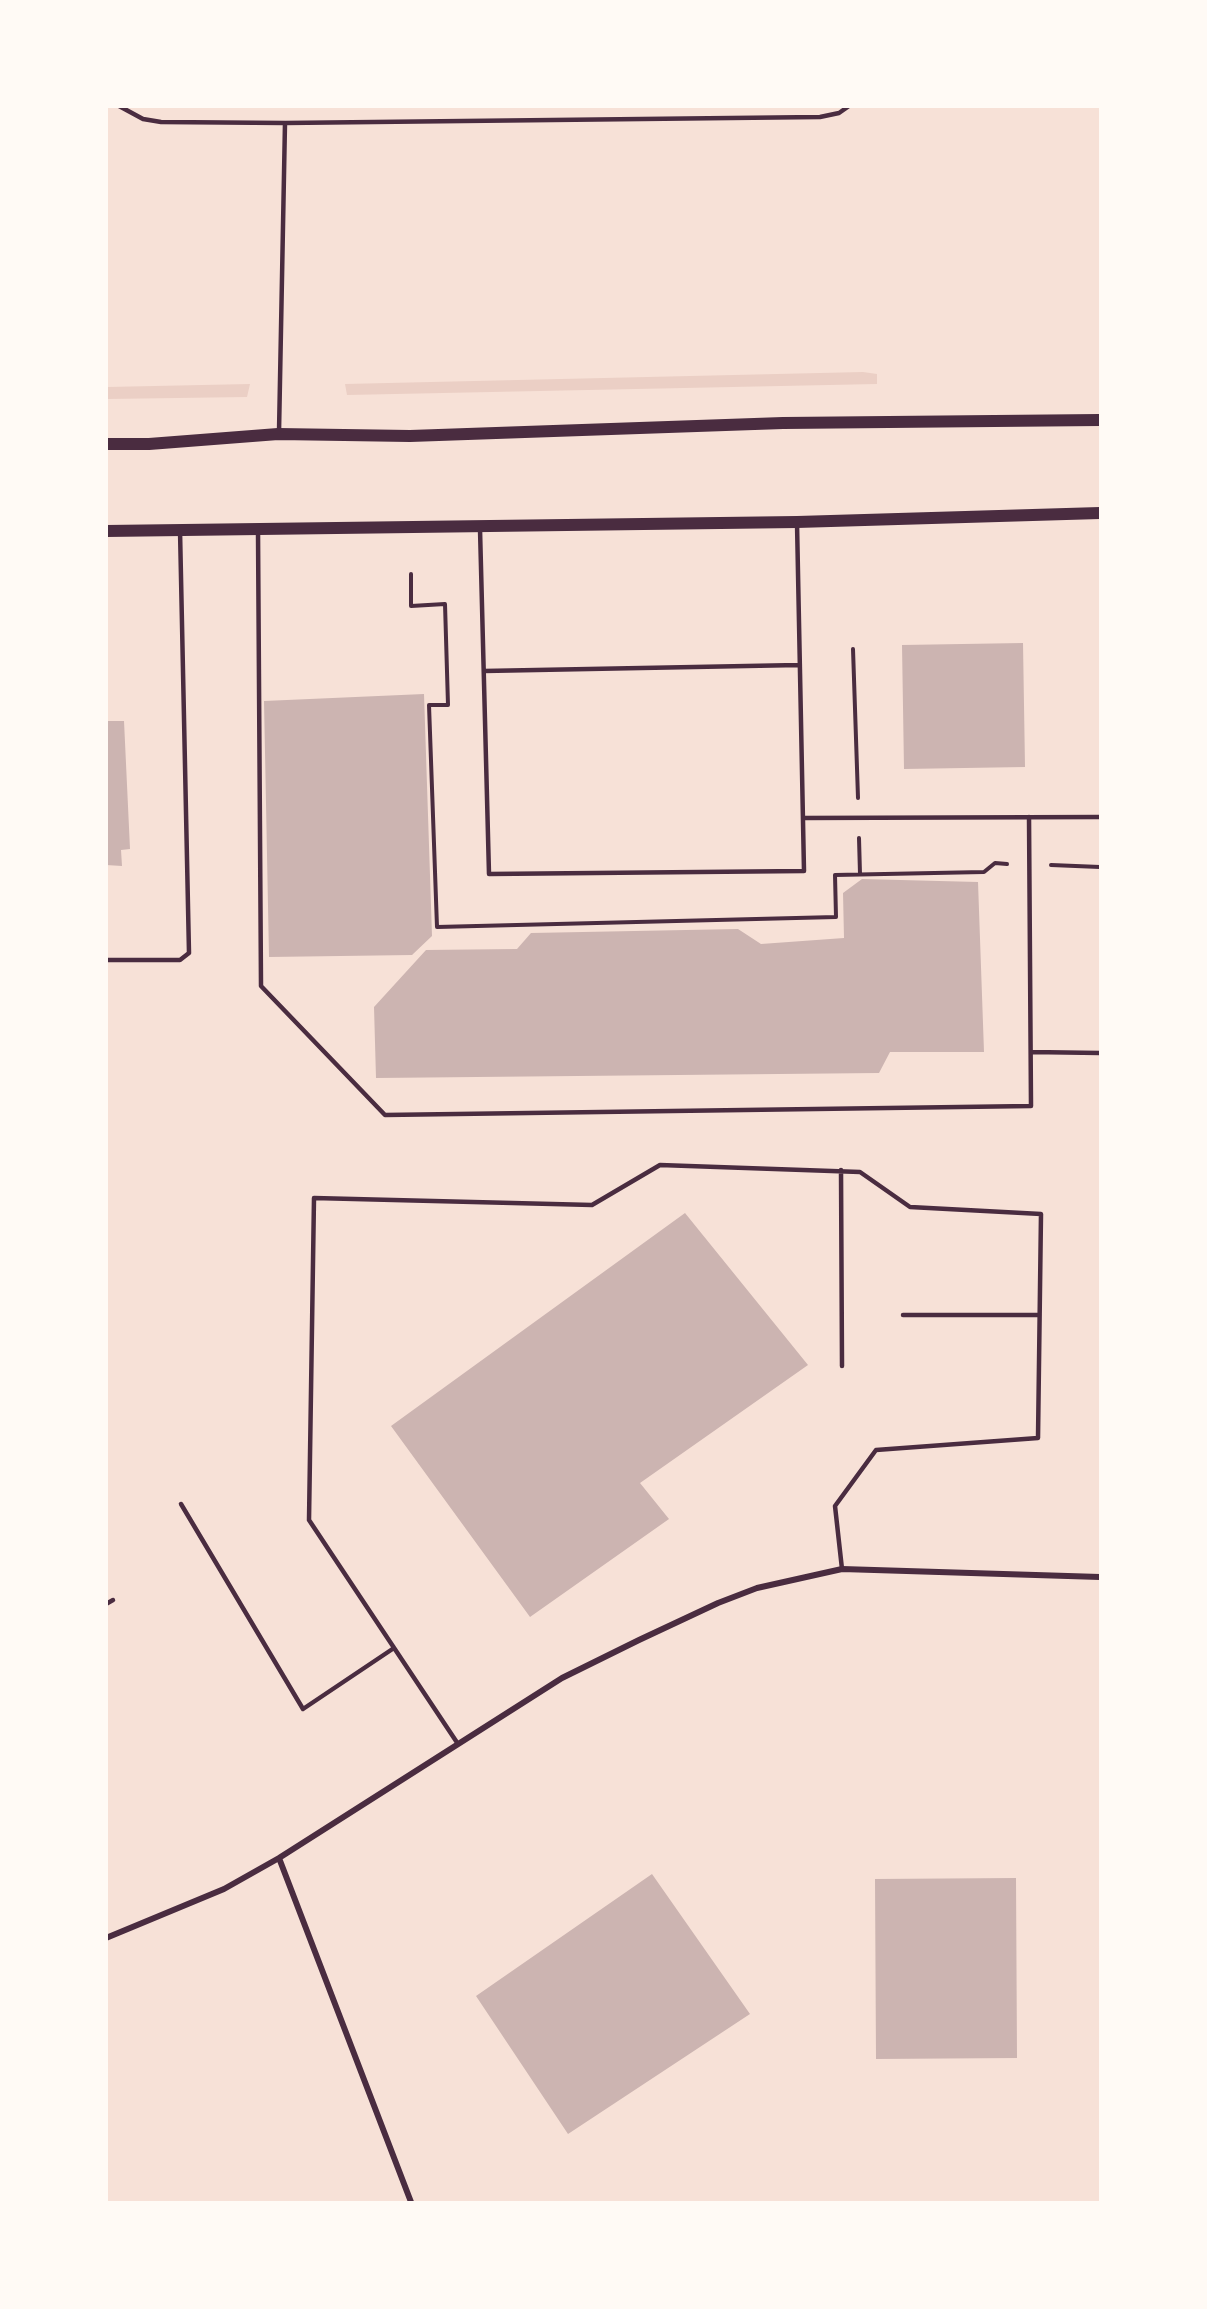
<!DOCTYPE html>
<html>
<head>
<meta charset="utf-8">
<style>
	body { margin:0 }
	#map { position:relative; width:1207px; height:2309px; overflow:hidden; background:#f7e1d7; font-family:"DM Sans",sans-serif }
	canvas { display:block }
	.frame { position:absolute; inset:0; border:108px solid #fffaf5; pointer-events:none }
</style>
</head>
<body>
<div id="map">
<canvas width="1207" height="2309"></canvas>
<div class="frame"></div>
</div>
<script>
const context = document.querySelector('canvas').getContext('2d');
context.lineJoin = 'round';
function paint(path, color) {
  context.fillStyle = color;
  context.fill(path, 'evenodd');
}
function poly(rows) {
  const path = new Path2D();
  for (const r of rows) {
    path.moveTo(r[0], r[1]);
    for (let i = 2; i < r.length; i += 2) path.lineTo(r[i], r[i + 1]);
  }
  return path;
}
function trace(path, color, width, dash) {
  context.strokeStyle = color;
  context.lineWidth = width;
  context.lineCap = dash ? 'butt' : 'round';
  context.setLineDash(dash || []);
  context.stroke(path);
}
const green = poly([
	[863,372,877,374,877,384,347,395,345,384],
	[250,384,247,397,107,399,107,387]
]);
const building = poly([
	[1023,643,1025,767,904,769,902,645],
	[424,694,432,936,412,955,269,957,264,701],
	[106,721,124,721,130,849,121,850,122,866,106,865],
	[862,879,978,882,984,1052,890,1052,879,1073,376,1078,374,1007,426,950,517,949,531,933,738,929,761,944,844,938,843,893],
	[685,1213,808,1365,640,1483,669,1519,530,1617,391,1426],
	[652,1874,750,2014,568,2134,476,1996],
	[1016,1878,1017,2058,876,2059,875,1879]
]);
const path = poly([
	[411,574,411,606,445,604,448,705,429,705,437,927,836,917,835,875,984,872,995,863,1007,864],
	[853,649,858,798],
	[859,838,860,874],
	[1051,865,1100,867]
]);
const service = poly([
	[119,106,143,119,161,122,285,123,820,117,839,113,849,106],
	[279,432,285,123],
	[480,529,489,874,804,871,797,523],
	[258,531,261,986,385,1115,1031,1106,1029,817],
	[484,671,799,665],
	[803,818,1100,817],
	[106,960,180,960,189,953,180,530],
	[1031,1052,1100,1053],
	[841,1170,842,1366],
	[903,1315,1039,1315],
	[181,1504,303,1709,394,1648],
	[106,1604,113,1600],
	[458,1744,309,1520,314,1198,592,1205,660,1165,860,1172,910,1207,1041,1214,1038,1438,876,1450,835,1506,842,1569]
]);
const minor = poly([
	[279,1858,411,2202],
	[106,1938,224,1889,279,1858,562,1678,639,1640,718,1603,757,1588,842,1569,1100,1577]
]);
const secondary = poly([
	[106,444,149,444,278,434,410,436,783,423,1100,420],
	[106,531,797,522,1100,513]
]);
paint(green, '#ebcfc5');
paint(building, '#ccb4b1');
trace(path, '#4a2c40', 4);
trace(service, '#4a2c40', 4.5);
trace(minor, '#4a2c40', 6);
trace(secondary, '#4a2c40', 12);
</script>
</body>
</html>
